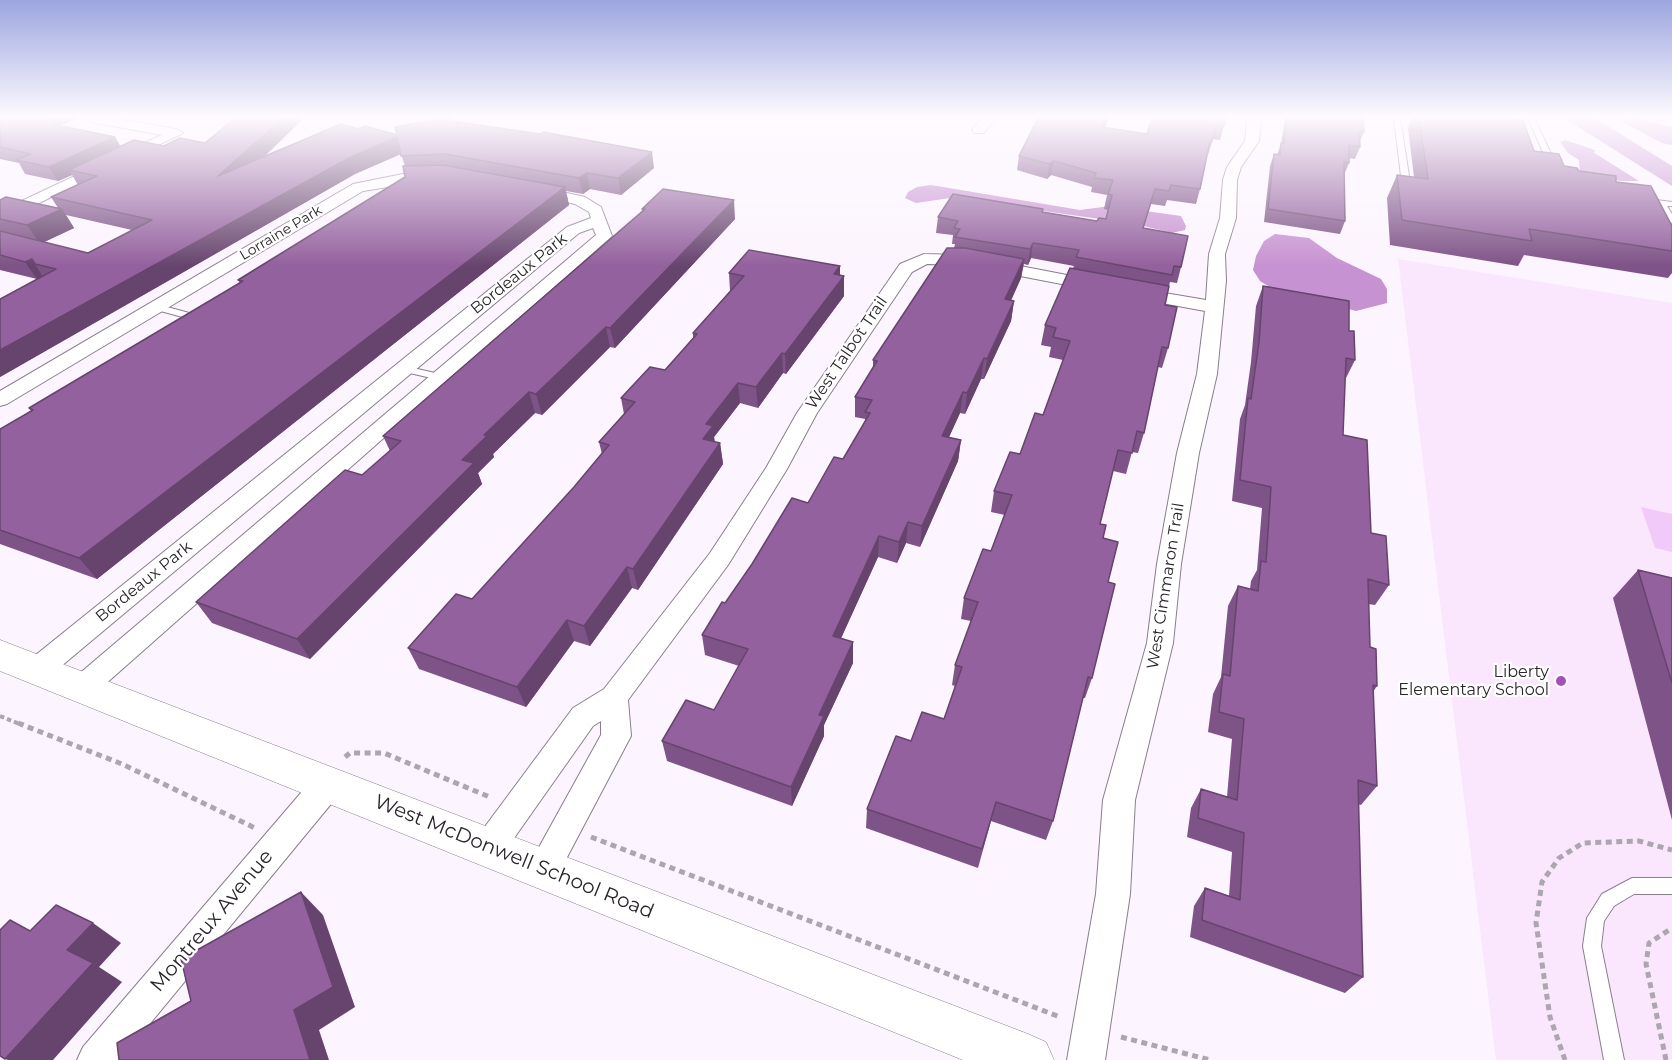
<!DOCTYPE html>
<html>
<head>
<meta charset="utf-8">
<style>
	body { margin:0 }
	canvas { display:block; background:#fcf4fe }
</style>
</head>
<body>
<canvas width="1672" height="1060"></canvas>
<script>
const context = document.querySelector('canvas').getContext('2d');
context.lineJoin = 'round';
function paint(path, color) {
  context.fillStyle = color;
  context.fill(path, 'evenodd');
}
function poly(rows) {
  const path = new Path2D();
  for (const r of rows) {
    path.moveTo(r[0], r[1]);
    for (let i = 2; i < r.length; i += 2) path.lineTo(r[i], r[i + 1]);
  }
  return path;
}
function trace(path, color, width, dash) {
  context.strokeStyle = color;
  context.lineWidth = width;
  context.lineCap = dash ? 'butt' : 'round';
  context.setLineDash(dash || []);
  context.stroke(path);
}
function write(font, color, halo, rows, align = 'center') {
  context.font = font + ' Montserrat,sans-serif';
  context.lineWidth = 4.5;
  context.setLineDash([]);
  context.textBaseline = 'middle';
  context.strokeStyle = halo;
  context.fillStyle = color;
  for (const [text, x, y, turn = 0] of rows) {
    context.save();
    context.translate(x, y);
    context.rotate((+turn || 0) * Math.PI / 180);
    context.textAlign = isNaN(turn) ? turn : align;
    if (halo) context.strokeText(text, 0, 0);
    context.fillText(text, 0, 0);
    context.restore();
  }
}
const built = poly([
	[1398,259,1672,303,1672,1060,1496,1060]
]);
const green = poly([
	[1641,507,1672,514,1672,552,1655,548]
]);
const water = poly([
	[1564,118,1595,118,1672,166,1672,186],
	[1632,118,1672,127,1672,145,1662,143,1620,121],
	[1565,140,1592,149,1596,151,1593,152,1639,181,1621,181,1580,175,1579,160,1568,153,1560,142],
	[931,185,1080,210,1110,206,1181,216,1186,226,1185,230,1172,233,1136,224,950,198,916,203,905,198,908,192,917,187],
	[1275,234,1309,238,1337,258,1381,279,1387,289,1387,303,1356,311,1273,289,1260,281,1253,270,1256,256,1264,241]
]);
const pathFar1 = poly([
	[0,716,22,725]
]);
const path = poly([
	[18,723,122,764,255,828],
	[345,757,350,753,384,753,492,798],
	[591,837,1060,1017],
	[1121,1037,1210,1060],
	[1565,1060,1550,1017,1536,923,1542,882,1559,858,1583,843,1639,841,1672,850],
	[1666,1060,1646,964,1649,943,1672,928]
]);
const service = poly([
	[1394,118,1400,118,1409,176,1405,178,1401,176,1394,118],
	[1528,118,1534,118,1557,166,1556,168,1549,166,1528,118],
	[1640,198,1672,202,1672,206,1667,206,1672,214,1672,223,1668,221,1659,205,1640,202,1640,198],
	[156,304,193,314,195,316,190,319,153,309,151,307,156,304],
	[404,366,444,375,445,377,440,380,401,371,401,367,404,366],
	[1632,878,1672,878,1672,894,1634,894,1614,906,1604,921,1601,946,1624,1060,1604,1060,1583,946,1587,918,1602,894,1632,878]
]);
const minor = poly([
	[84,118,112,118,176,129,183,133,0,222,0,211,162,135,91,122,84,118],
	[982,118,996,118,984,133,974,133,972,130,982,118],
	[1247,118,1261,118,1259,141,1241,167,1237,180,1236,218,1225,254,1226,281,1217,374,1199,453,1181,564,1173,643,1135,800,1130,894,1105,1060,1067,1060,1096,894,1103,800,1147,643,1157,564,1177,453,1197,374,1205,311,1135,298,1126,293,1135,288,1206,300,1209,254,1220,218,1223,180,1227,167,1245,141,1247,118],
	[433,172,438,173,440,176,438,179,363,191,7,404,0,406,0,391,353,184,403,174,433,172],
	[535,186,585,197,601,207,612,236,93,695,83,699,73,695,69,687,73,679,596,235,593,228,579,233,47,678,37,681,27,678,23,670,27,662,567,227,591,218,589,212,575,204,530,194,527,191,530,188,535,186],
	[924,254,963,255,1098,281,1107,286,1098,291,963,265,927,264,912,272,817,413,787,469,728,565,628,700,631,736,555,880,543,885,531,880,527,869,601,735,601,721,593,726,500,858,489,862,478,858,473,847,478,836,573,708,604,689,710,553,766,468,797,413,900,264,924,254],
	[329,769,340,773,344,783,340,793,120,1060,77,1060,83,1047,318,773,329,769]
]);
const secondary = poly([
	[0,640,1028,1034,1046,1042,1054,1060,963,1060,0,671,0,640]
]);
const wall = poly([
	[0,118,61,125,115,137,120,146,164,146,205,143,235,118,300,118,301,121,264,157,358,129,397,135,452,121,654,168,621,195,590,189,583,194,566,191,569,205,97,579,0,544,0,429,31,411,29,408,240,283,238,280,405,177,405,166,401,154,355,174,0,377,0,299,37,279,0,270,0,200,58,208,51,197,78,185,72,175,58,181,25,174,19,163,0,159],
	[66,215,132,230,88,253,44,242,74,228],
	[1038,118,1109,118,1105,128,1147,134,1152,118,1224,126,1220,140,1213,139,1208,155,1207,155,1200,189,1196,204,1167,200,1165,206,1151,204,1143,228,1181,267,1177,283,1170,282,1169,286,1165,305,1168,348,1162,368,1158,367,1144,433,1138,453,1132,452,1126,474,1113,471,1100,524,1103,538,1108,582,1092,678,1085,698,1083,698,1053,821,1046,840,991,821,978,868,866,828,867,809,911,741,944,719,955,686,952,685,955,665,971,621,961,619,964,598,991,551,1005,515,991,512,994,491,1020,454,1043,415,1063,360,1049,357,1051,347,1041,345,1045,325,1074,266,1031,258,1028,265,1024,264,1021,278,1011,301,1014,301,1011,321,984,379,981,379,965,414,960,413,949,437,961,440,958,461,920,547,906,543,897,563,878,557,841,638,853,642,853,663,824,725,824,736,792,806,667,761,662,741,714,710,739,666,705,655,702,635,725,603,843,459,865,422,865,419,855,417,855,397,873,368,873,360,954,248,955,244,952,244,953,235,936,233,938,217,1043,212,1097,221,1106,219,1108,210,1104,209,1107,195,1091,192,1092,187,1051,175,1047,179,1017,170,1019,156],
	[1285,118,1363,118,1364,132,1359,143,1360,147,1355,159,1349,158,1349,163,1344,175,1345,221,1340,234,1264,222,1270,166,1274,154,1277,155,1281,143],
	[1412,118,1508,118,1534,151,1564,166,1616,182,1672,226,1672,273,1668,278,1524,255,1518,266,1390,245,1387,198,1397,175,1414,177,1408,128],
	[642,209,735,219,615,348,610,347,542,415,535,413,493,454,494,457,478,473,482,484,310,659,212,623,196,602,362,475,390,451,383,436,642,211],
	[840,266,840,275,844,276,844,296,786,374,783,373,758,408,740,403,714,437,715,442,720,443,723,464,638,590,632,588,590,646,574,641,526,707,419,669,408,648,472,599,574,487,602,454,599,442,624,414,621,398,665,370,693,338,693,333,730,291,729,273],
	[1263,286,1349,331,1355,360,1345,380,1343,435,1371,533,1389,585,1375,605,1368,604,1370,647,1377,686,1373,692,1377,786,1361,805,1358,804,1363,977,1345,993,1190,937,1194,906,1205,888,1229,896,1232,852,1187,837,1191,808,1201,789,1227,797,1232,739,1208,732,1213,694,1221,677,1228,606,1238,586,1250,589,1251,581,1257,570,1262,508,1232,501,1240,419,1245,405,1251,362,1256,306],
	[1638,570,1672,578,1672,820,1613,598]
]);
const shadedWall = poly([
	[39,118,79,118,61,125,66,134],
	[283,118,300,118,301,121,226,192,218,176],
	[1106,118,1109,118,1099,141,1102,127],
	[115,137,123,151,69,170,72,175,58,181,49,167],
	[397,137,403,153,355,174,0,377,0,350,349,158],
	[652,152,654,168,621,195,618,178],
	[1054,161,1051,175,1047,179,1049,164],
	[587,173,590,189,583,194,579,178],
	[565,187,569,205,97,579,79,558],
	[734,200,735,219,615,348,610,328],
	[62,209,74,228,40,244,27,225],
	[1033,243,1031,258,1028,265,1030,249],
	[32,259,35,264,43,277,37,279,25,262],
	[1024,259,1021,278,1002,319,1005,299],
	[840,266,840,282,844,276,844,296,786,374,785,354],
	[1014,301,1011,321,984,379,987,359],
	[606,327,610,347,542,415,536,394],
	[782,353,783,373,758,408,756,387],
	[984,358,981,379,965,414,967,393],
	[738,383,740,403,714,437,715,447,703,439,706,424],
	[529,392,535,413,493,454,494,457,478,473,482,484,310,659,297,639,462,460,484,435],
	[963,392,960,413,940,457,942,436],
	[961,440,958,461,920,547,922,526],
	[720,443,723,464,638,590,633,569],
	[908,522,906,543,897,563,899,542],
	[879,536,878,557,833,656,833,636],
	[627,567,632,588,590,646,584,626],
	[567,620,574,641,526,707,517,687],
	[853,642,853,663,824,725,824,736,792,806,791,787,819,715],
	[301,892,323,915,355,1007,319,1030,329,1060,310,1060,294,1010],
	[93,923,121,943,99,967,122,982,53,1060,8,1060,5,1059,67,950]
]);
const building = poly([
	[0,118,42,118,58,121,51,124,115,137,49,167,16,160,31,154,0,147,0,118],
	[235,118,283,118,218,176,341,124,358,129,365,126,397,135,395,127,443,118,451,118,452,121,540,134,543,132,652,152,618,178,587,173,579,178,445,154,401,156,397,137,349,158,0,350,0,299,56,269,35,264,32,259,25,262,0,255,0,231,88,253,152,220,51,197,97,176,69,170,134,140,164,146,180,138,205,143,235,118],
	[1038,118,1106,118,1102,127,1147,134,1152,118,1226,118,1224,126,1216,125,1212,141,1210,141,1200,189,1171,185,1169,191,1155,189,1143,228,1188,236,1181,267,1174,266,1172,275,1076,257,1079,250,1033,243,1030,249,955,237,960,229,954,228,958,221,938,217,953,194,1043,209,1042,212,1097,221,1099,218,1106,219,1112,195,1108,194,1113,180,1094,178,1096,173,1054,161,1049,164,1019,156,1038,118],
	[1287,118,1363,118,1364,132,1359,131,1360,147,1349,145,1349,163,1344,162,1345,221,1268,209,1274,154,1280,155,1281,143,1284,144,1287,118],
	[1419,118,1508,118,1523,120,1534,151,1559,154,1564,166,1577,168,1579,171,1616,176,1616,182,1651,186,1672,226,1672,251,1529,229,1532,241,1402,220,1397,175,1428,179,1419,118],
	[443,165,565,187,79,558,0,530,0,429,33,410,29,408,243,281,238,280,405,177,403,166,443,165],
	[663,189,734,200,610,328,606,327,536,394,529,392,484,435,487,436,462,460,474,463,297,639,196,602,345,470,362,475,401,441,383,436,645,209,642,209,663,189],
	[6,197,62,209,27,225,0,219,0,200,6,197],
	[947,248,965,248,1024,259,1005,299,1014,301,987,359,984,358,967,393,963,392,942,436,961,440,922,526,908,522,899,542,879,536,833,636,853,642,819,715,824,716,791,787,662,741,686,700,714,710,748,649,702,635,722,602,725,603,752,564,792,498,808,503,834,457,843,459,870,413,865,412,872,400,855,397,877,361,873,360,947,248],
	[749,250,840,266,834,274,844,276,785,354,782,353,756,387,738,383,706,424,713,426,703,439,720,443,633,569,627,567,584,626,567,620,517,687,408,648,456,594,472,599,574,487,609,445,599,442,635,402,621,398,650,367,665,370,697,334,693,333,744,276,729,273,749,250],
	[1070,268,1169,286,1165,305,1177,307,1168,348,1162,347,1144,433,1137,431,1132,453,1118,450,1100,524,1106,525,1103,538,1118,542,1108,582,1115,584,1092,678,1088,677,1053,821,996,802,982,849,867,809,896,736,911,741,922,712,944,719,962,667,955,665,978,602,964,598,983,549,991,551,1012,495,994,491,1010,452,1020,454,1035,413,1043,415,1070,341,1053,337,1056,328,1045,325,1070,268],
	[1263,286,1349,301,1349,331,1354,331,1355,360,1346,358,1343,435,1367,440,1371,533,1386,536,1389,585,1368,579,1370,647,1376,649,1377,686,1373,685,1377,786,1358,780,1363,977,1202,920,1205,888,1240,900,1244,833,1198,818,1201,789,1237,800,1244,719,1219,712,1223,674,1230,676,1238,586,1258,591,1261,561,1266,562,1271,487,1240,480,1248,398,1251,399,1259,342,1263,286],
	[1638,570,1672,578,1672,683,1638,570],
	[301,892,333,987,294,1010,310,1060,119,1060,117,1043,191,1001,181,959,301,892],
	[56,905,93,923,67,950,93,963,5,1059,0,1056,0,930,10,920,30,931,56,905]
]);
const markers = [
	[1561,681,6,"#a84eba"]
];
const farStreetnames = [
	["Lorraine Park",281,233,-31]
];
const streetNames = [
	["Bordeaux Park",519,274,-39],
	["West Talbot Trail",847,353,-56],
	["Bordeaux Park",144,582,-39],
	["West Cimmaron Trail",1166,586,-81]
];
const poiNames = [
	["Liberty",1549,672],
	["Elementary School",1549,690]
];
const nearStreetnames = [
	["West McDonwell School Road",514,857,22],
	["Montreux Avenue",212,921,-50]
];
paint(built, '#fae7fd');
paint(green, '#f1caf9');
paint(water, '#c792d1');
trace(service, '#8a7e8d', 2);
trace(minor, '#8a7e8d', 2);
trace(secondary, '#8a7e8d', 1);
trace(pathFar1, '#aca6ae', 4, [4.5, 3]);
trace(path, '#aca6ae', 5, [6, 4.5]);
paint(service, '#fff');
paint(minor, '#fff');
paint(secondary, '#fff');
paint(wall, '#7e5387');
paint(shadedWall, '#67446e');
paint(building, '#93619d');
trace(building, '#67446e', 1.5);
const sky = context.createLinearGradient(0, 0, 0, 266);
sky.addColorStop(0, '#9ba6df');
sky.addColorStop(0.44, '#fefaff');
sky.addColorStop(1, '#fefaff00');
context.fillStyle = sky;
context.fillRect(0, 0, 1672, 266);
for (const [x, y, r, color] of markers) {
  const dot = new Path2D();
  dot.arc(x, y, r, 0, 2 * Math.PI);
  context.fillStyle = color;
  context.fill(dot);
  trace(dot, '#fff', 2);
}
write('14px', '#2b262c', '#fff', farStreetnames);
write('16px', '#2b262c', '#fff', streetNames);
write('16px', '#2b262c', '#fff', poiNames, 'right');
write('20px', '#2b262c', '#fff', nearStreetnames);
</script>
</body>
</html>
